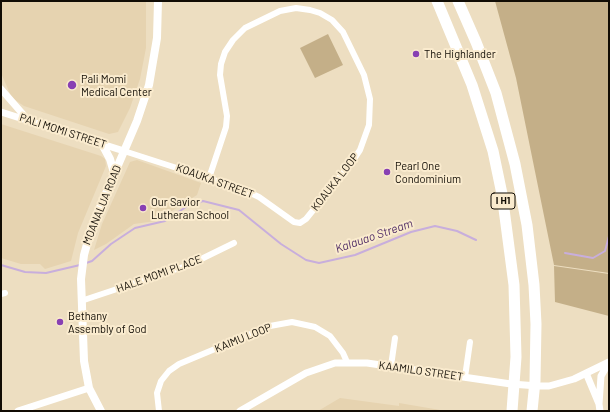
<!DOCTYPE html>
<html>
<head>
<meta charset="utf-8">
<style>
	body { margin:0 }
	#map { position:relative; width:610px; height:412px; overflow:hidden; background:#eddec1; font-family:Barlow,sans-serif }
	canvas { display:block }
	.frame { position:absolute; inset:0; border:2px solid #110c04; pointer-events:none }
</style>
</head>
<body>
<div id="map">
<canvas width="610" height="412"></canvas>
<div class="frame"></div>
</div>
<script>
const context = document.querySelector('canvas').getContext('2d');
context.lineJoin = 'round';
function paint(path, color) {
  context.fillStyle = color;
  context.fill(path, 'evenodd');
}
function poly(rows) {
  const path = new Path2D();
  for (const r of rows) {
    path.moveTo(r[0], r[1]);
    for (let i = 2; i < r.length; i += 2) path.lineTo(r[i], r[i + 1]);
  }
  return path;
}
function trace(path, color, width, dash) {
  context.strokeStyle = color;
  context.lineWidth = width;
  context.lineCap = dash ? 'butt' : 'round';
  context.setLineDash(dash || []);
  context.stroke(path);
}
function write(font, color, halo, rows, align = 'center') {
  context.font = font + ' Barlow,sans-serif';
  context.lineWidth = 4;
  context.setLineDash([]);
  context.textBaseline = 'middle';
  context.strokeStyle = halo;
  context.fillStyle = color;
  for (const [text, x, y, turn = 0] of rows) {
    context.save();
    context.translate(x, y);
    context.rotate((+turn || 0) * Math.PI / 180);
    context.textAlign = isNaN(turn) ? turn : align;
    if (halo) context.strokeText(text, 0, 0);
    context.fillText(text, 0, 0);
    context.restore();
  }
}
const built = poly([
	[1,1,146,1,146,48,140,79,130,108,118,132,109,134,24,106,15,100,11,96,1,73],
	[1,124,101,156,105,159,106,166,78,233,71,261,45,269,40,264,21,264,1,258],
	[137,160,201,183,197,195,156,221,134,224,106,244,94,250,102,224,130,162],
	[340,398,399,406,399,403,446,411,318,411]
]);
const green = poly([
	[495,1,609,1,609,273,554,265,516,78],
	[328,34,343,65,315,78,300,48],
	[554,266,609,274,609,316,555,302]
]);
const stream = poly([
	[565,253,593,258,605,251,609,236],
	[86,263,92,261,111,244,135,228,165,221,186,207,203,201,239,210,281,244,306,260,319,263,355,255,411,232,435,226,457,231,476,240],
	[1,265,25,272,46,273,80,265]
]);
const minor = poly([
	[124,151,242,189,259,197,294,222,300,223,306,219,352,162,360,150,369,125,370,99,364,75,343,32,332,20,320,13,310,10,296,8,280,11,245,28,233,40,225,52,221,64,220,75,227,116,226,127,209,178],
	[1,294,5,293],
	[81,301,189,265,234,243],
	[391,366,395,338],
	[465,377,470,342],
	[159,411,157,393,161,381,169,371,179,364,270,326,292,322,315,327,330,336,343,353,347,362]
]);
const tertiary = poly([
	[1,89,28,120],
	[1,112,124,151],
	[586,373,599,404,600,411],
	[599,404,601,376,608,364],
	[18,411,89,388],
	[240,411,306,373,335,363,367,363,511,384,538,386,549,386,574,379,609,362]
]);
const secondary = poly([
	[102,144,110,159,114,173],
	[101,411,89,388,84,361,81,279,84,255,92,226,137,121,149,85,157,38,158,1]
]);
const motorway = poly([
	[437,1,472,85,493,151,502,194,514,285,516,357,512,411],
	[458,1,476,42,496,93,515,164,527,225,534,285,536,324,535,381,532,411]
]);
const markers = [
	[416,54,4,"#8840b3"],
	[72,85,5,"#8840b3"],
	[387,172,4,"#8840b3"],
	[143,208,4,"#8840b3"],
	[60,322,4,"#8840b3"]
];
const shields = [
	[503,201,24]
];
const shieldNames = [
	["I H1",503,201]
];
const poiNames = [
	["The Highlander",424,54],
	["Pali Momi",81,79],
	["Medical Center",81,92],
	["Pearl One",395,166],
	["Condominium",395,179],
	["Our Savior",151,202],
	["Lutheran School",151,215],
	["Bethany",68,316],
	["Assembly of God",68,329]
];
const streetNames = [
	["PALI MOMI STREET",63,131,18],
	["KOAUKA STREET",215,181,20],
	["KOAUKA LOOP",335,182,-52],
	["MOANALUA ROAD",102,205,-68],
	["HALE MOMI PLACE",159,274,-20],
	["KAIMU LOOP",243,338,-22],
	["KAAMILO STREET",421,371,8]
];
const waterNames = [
	["Kalauao Stream",374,236,-19]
];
paint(built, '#e6d3b0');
paint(green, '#c4af88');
trace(stream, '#c8aedc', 2);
trace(minor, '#fff', 6);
trace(tertiary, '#fff', 7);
trace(secondary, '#fff', 8);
trace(motorway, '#fff', 11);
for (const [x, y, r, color] of markers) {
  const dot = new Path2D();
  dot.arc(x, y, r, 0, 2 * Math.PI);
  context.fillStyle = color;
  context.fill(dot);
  trace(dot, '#faebce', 1.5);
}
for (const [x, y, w] of shields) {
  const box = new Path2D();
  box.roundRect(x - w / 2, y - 8, w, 16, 3);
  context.fillStyle = '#faebce';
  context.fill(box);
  trace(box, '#110c04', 1);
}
write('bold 10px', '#110c04', null, shieldNames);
write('11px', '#110c04', '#faebce', poiNames, 'left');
write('11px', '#110c04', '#faebce', streetNames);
write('italic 12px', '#502d66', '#faebce', waterNames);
</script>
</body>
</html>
